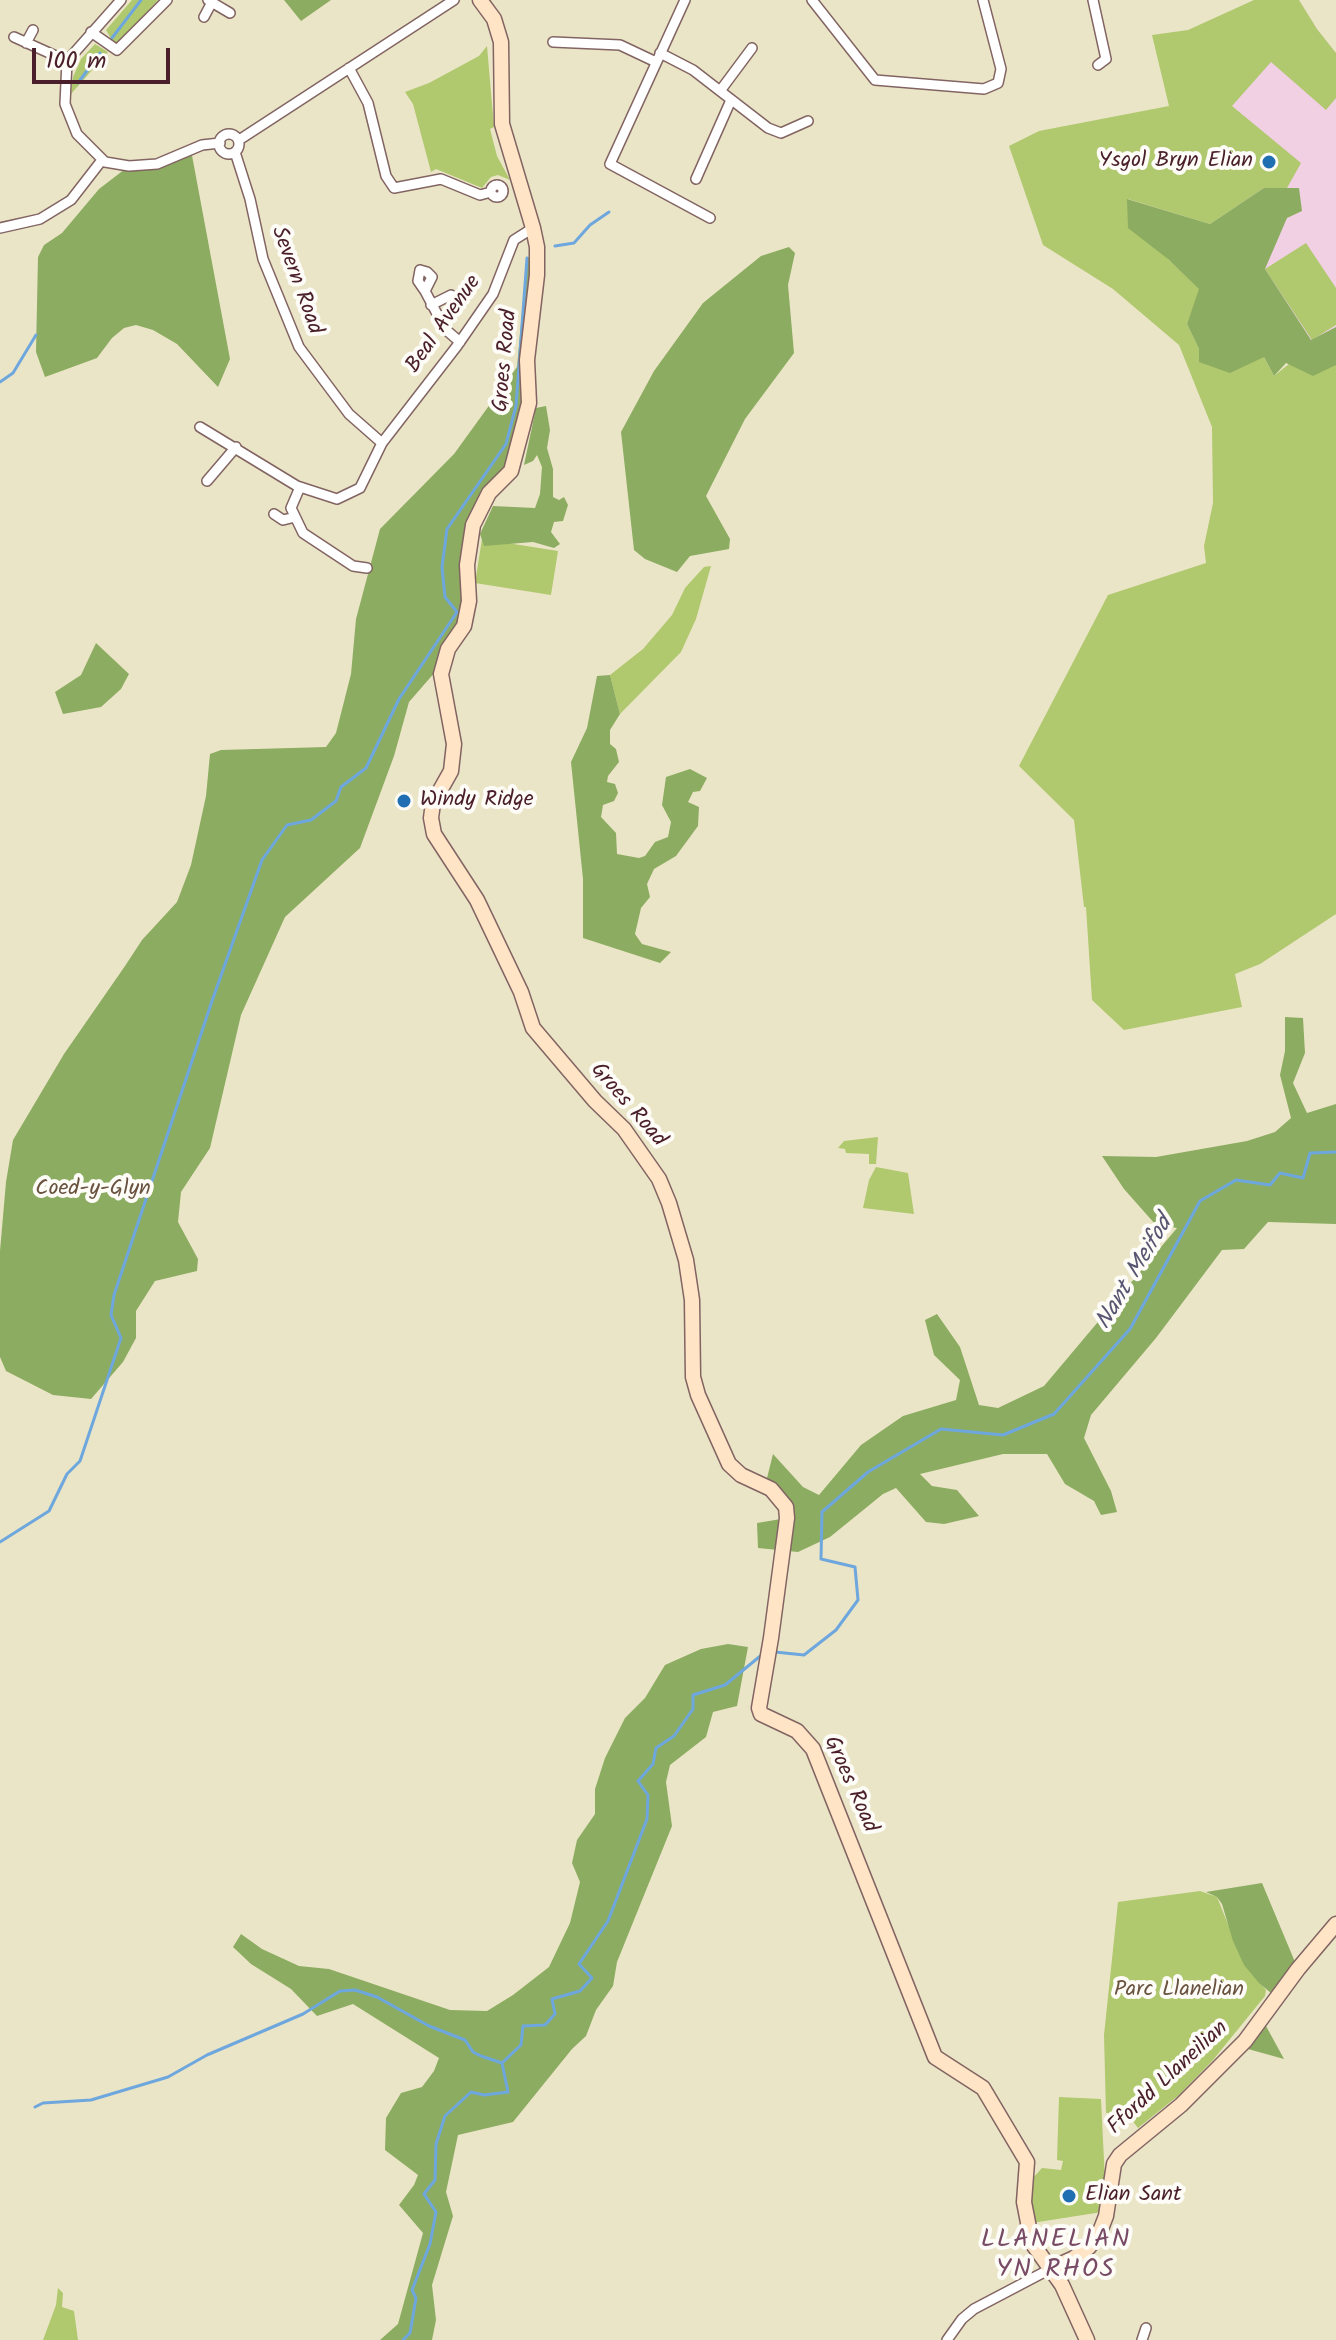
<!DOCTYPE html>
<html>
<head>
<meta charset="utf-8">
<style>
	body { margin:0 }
	#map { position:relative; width:1336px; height:2340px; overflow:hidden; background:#ebe5c7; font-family:Kalam,sans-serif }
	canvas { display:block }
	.scale { position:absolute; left:32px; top:48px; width:138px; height:36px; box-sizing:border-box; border:4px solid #4a1f2b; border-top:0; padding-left:10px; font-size:24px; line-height:28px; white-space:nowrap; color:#4a1f2b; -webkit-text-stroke:6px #fdfcf7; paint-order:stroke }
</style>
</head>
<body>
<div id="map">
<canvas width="1336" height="2340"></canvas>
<div class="scale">100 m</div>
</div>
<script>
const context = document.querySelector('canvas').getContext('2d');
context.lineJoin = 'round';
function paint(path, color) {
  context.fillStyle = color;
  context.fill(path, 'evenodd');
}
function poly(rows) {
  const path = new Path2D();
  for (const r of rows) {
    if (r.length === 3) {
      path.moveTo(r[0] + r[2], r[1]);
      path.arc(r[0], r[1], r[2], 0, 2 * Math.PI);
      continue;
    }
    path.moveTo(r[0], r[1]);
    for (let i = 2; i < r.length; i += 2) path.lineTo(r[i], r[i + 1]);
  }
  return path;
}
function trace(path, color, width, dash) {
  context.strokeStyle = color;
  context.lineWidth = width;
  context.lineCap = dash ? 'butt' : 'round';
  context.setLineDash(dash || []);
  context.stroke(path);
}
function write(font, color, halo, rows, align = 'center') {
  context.font = font + ' Kalam,sans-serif';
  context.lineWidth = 8;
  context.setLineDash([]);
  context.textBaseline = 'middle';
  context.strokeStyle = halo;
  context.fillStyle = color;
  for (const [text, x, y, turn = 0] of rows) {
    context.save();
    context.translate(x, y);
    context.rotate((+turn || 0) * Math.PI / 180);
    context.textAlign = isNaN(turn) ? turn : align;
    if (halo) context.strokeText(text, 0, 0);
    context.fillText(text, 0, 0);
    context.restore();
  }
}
const built = poly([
	[1299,0,1317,29,1336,53,1336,356,1300,355,1170,52]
]);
const green = poly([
	[132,0,158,0,119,43,113,42,106,30],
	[1254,0,1299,0,1317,29,1336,53,1336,98,1326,110,1271,62,1232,106,1301,163,1287,188,1264,188,1210,224,1128,199,1168,259,1200,289,1187,324,1199,349,1264,357,1274,376,1300,355,1336,356,1336,914,1260,964,1235,974,1242,1007,1124,1030,1092,1000,1086,907,1084,907,1074,820,1019,766,1108,595,1206,563,1204,546,1213,503,1212,427,1179,345,1113,289,1043,245,1009,146,1039,131,1169,106,1152,35,1188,30],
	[95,44,108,52,71,94,73,77,81,59],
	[487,46,494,127,490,129,497,156,510,180,498,175,491,177,482,188,436,169,431,172,413,104,405,92,429,83,479,56],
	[1306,243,1336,288,1336,325,1312,340,1265,269],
	[482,539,558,551,551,595,475,583],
	[711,566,696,619,681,652,620,714,610,675,643,649,672,615,685,588,704,567],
	[878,1137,876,1164,869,1164,869,1154,846,1153,845,1149,838,1148,844,1141],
	[876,1167,908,1173,914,1214,863,1208,869,1180],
	[1200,1891,1217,1897,1244,1964,1266,1990,1265,1996,1213,2060,1179,2095,1138,2128,1128,2115,1106,2113,1104,2035,1118,1902],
	[1059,2097,1101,2099,1105,2181,1102,2212,1032,2223,1029,2216,1030,2181,1042,2168,1061,2170,1063,2161,1057,2160],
	[58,2288,63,2293,62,2307,74,2311,78,2340,43,2340,56,2305]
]);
const forest = poly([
	[284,0,331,0,301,21],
	[191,150,230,359,218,387,177,344,153,330,136,325,124,328,112,338,97,358,45,377,36,352,38,257,44,245,62,233,99,189,129,166,157,164],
	[1264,188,1299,188,1302,211,1287,218,1265,269,1311,340,1336,327,1336,365,1313,376,1286,363,1274,376,1264,357,1230,373,1199,362,1199,349,1187,324,1199,289,1168,259,1128,228,1127,199,1210,224],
	[789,247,795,253,788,285,794,353,745,419,706,496,730,539,729,549,690,556,677,572,645,559,634,550,621,432,654,371,703,303,761,256],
	[533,255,525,405,509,467,470,523,460,579,464,600,461,623,436,671,409,702,394,756,360,848,285,917,241,1015,210,1148,181,1192,178,1222,198,1259,197,1271,155,1281,136,1311,136,1338,123,1362,91,1399,53,1395,6,1371,0,1357,0,1251,6,1182,13,1140,64,1054,125,966,142,940,177,902,191,865,206,796,210,754,221,750,326,747,336,733,351,674,356,619,380,529,454,454,517,367,527,258],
	[546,406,550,430,547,448,553,469,553,497,559,500,564,497,568,505,563,521,554,522,551,532,560,544,554,548,533,542,484,546,480,534,493,506,535,508,540,494,542,467,537,455,533,461,524,465,536,408],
	[96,643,129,674,121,689,101,707,63,714,55,692,81,675],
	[610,675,620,714,610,730,610,744,616,749,619,762,608,776,607,782,615,784,618,793,614,801,603,805,601,817,616,833,617,854,639,858,645,856,655,842,668,837,671,822,662,805,666,777,690,769,707,778,700,791,693,792,688,802,699,807,698,826,676,856,654,869,647,884,650,897,641,908,635,934,642,944,671,952,660,963,583,938,583,879,571,762,587,728,597,676],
	[1285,1017,1303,1018,1305,1053,1293,1083,1307,1113,1336,1104,1336,1224,1268,1222,1244,1249,1222,1250,1156,1338,1091,1415,1084,1438,1111,1491,1117,1512,1101,1515,1094,1501,1065,1484,1047,1454,1003,1454,920,1474,932,1486,957,1490,979,1516,944,1524,926,1522,896,1488,883,1494,830,1537,798,1552,758,1548,757,1523,787,1518,765,1486,773,1454,803,1487,819,1495,861,1445,903,1416,956,1400,960,1380,934,1355,925,1320,937,1314,960,1347,979,1405,998,1408,1044,1386,1177,1228,1155,1224,1124,1189,1102,1156,1156,1157,1247,1141,1275,1132,1291,1118,1280,1075,1285,1051],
	[728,1644,748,1647,737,1706,713,1712,706,1737,670,1765,666,1782,672,1826,617,1962,613,1986,596,2010,586,2036,572,2049,513,2122,458,2135,446,2192,453,2216,432,2285,436,2320,432,2340,380,2340,398,2324,423,2233,399,2205,414,2185,418,2175,385,2150,386,2118,401,2093,422,2087,434,2071,439,2058,353,2004,317,2016,291,1989,251,1964,233,1947,241,1934,262,1949,299,1966,329,1969,450,2010,487,2011,513,1995,549,1967,570,1923,580,1882,572,1863,577,1840,595,1814,595,1789,605,1758,625,1718,645,1698,665,1665,701,1649],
	[1262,1883,1295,1962,1271,1993,1259,1983,1244,1965,1233,1941,1222,1904,1217,1897,1206,1892],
	[1266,2026,1284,2059,1248,2049]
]);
const stream = poly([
	[112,38,141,0],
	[78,83,100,53],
	[555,246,574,243,590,225,609,212],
	[0,382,13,373,36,335],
	[0,1542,49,1511,67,1474,80,1461,121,1338,111,1315,114,1295,212,1001,262,860,287,825,311,820,336,801,341,787,366,768,399,699,457,612,445,597,442,567,447,529,506,444,516,406,527,258],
	[775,1652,804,1655,836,1630,858,1600,855,1567,821,1559,822,1512,868,1472,941,1429,1003,1435,1054,1414,1130,1329,1200,1201,1236,1180,1270,1185,1280,1173,1303,1178,1310,1153,1336,1152],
	[35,2107,43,2103,91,2100,168,2077,207,2055,303,2014,340,1991,355,1990,377,1997,429,2026,465,2040,473,2052,481,2056,502,2063],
	[403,2340,410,2333,416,2298,412,2290,430,2244,436,2212,424,2194,435,2180,436,2144,445,2116,471,2092,484,2095,508,2092,502,2063,521,2045,523,2026,545,2025,555,2014,552,1999,580,1991,592,1978,579,1964,608,1921,647,1819,648,1795,638,1781,653,1764,656,1748,674,1736,693,1709,693,1695,725,1685,764,1653]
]);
const street = poly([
	[121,0,67,61,65,104,77,134,105,162,129,166,157,164,202,145,220,143],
	[208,0,230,13],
	[685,0,610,164,710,218],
	[812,0,875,80,984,89,998,83,1001,69,983,0],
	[1093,0,1106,59,1098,65],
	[204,17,212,2],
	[91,32,117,50,167,0],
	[14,37,67,61],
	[553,42,620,45,656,62],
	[26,43,33,30],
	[660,53,693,70,768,128,781,133,808,121],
	[349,68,368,103,386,176,394,188,441,179,480,195,491,192],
	[720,91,752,48],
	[229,144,10],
	[239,140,454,0],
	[235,152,250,199,263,259,299,347,349,414,382,443],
	[696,179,731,100],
	[497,191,6],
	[0,228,40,219,71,200,102,160],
	[420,270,427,272,432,277,425,291,418,281,420,270],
	[425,291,445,329,460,342],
	[431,305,451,295],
	[200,427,297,486,337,499,360,488,382,443,457,346,493,294,514,240,533,228],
	[207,481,236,447],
	[300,487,291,508,303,533,353,566,367,568],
	[274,514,283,520,295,517],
	[947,2340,962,2319,974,2309,1052,2268],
	[1142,2340,1146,2328]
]);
const secondary = poly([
	[480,0,494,19,501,42,502,124,533,228,537,247,537,275,527,360,529,403,511,471,489,493,473,525,467,565,469,601,464,626,448,649,441,674,454,744,451,771,433,803,431,818,434,834,477,900,521,992,533,1028,595,1101,624,1129,659,1179,669,1203,686,1260,692,1300,693,1377,698,1395,729,1464,741,1475,771,1489,786,1507,787,1518,771,1638,759,1708,761,1714,797,1731,813,1749,935,2057,983,2088,1027,2162,1024,2202,1032,2243,1062,2285,1087,2340],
	[1052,2268,1074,2258,1089,2247,1099,2234,1106,2216,1114,2164,1120,2155,1181,2105,1245,2041,1298,1969,1336,1924]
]);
const markers = [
	[1269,162,8,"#1f6fb2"],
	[404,801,8,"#1f6fb2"],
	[1069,2196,8,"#1f6fb2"]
];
const poiNames = [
	["Ysgol Bryn Elian",1253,162,"right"],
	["Windy Ridge",420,801],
	["Elian Sant",1085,2196]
];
const streetNames = [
	["Severn Road",295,281,70],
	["Beal Avenue",445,325,-55],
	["Groes Road",507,361,-85],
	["Groes Road",627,1106,49],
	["Groes Road",849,1785,66],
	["Ffordd Llaneilian",1169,2079,-43]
];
const parkNames = [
	["Coed-y-Glyn",93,1190],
	["Parc Llanelian",1179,1991]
];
const waterNames = [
	["Nant Meifod",1136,1274,-59]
];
const quarterNames = [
	["LLANELIAN",1056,2242],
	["YN RHOS",1056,2272]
];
paint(built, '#f1d0e3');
paint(green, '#b0c86e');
paint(forest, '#8cac61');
trace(stream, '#6ea7dd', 3);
trace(street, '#826462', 12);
trace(secondary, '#826462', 17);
trace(street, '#fff', 9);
trace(secondary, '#ffe4c6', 14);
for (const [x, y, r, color] of markers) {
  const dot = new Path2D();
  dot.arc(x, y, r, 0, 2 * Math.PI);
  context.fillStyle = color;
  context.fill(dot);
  trace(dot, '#fdfcf7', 3);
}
write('22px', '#4a1f2b', '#fdfcf7', poiNames, 'left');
write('22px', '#4a1f2b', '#fdfcf7', streetNames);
write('22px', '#69523f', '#fdfcf7', parkNames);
write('italic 24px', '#585572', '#fdfcf7', waterNames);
context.letterSpacing = '2px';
write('26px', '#784a65', '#fdfcf7', quarterNames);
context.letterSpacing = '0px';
</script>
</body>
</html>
